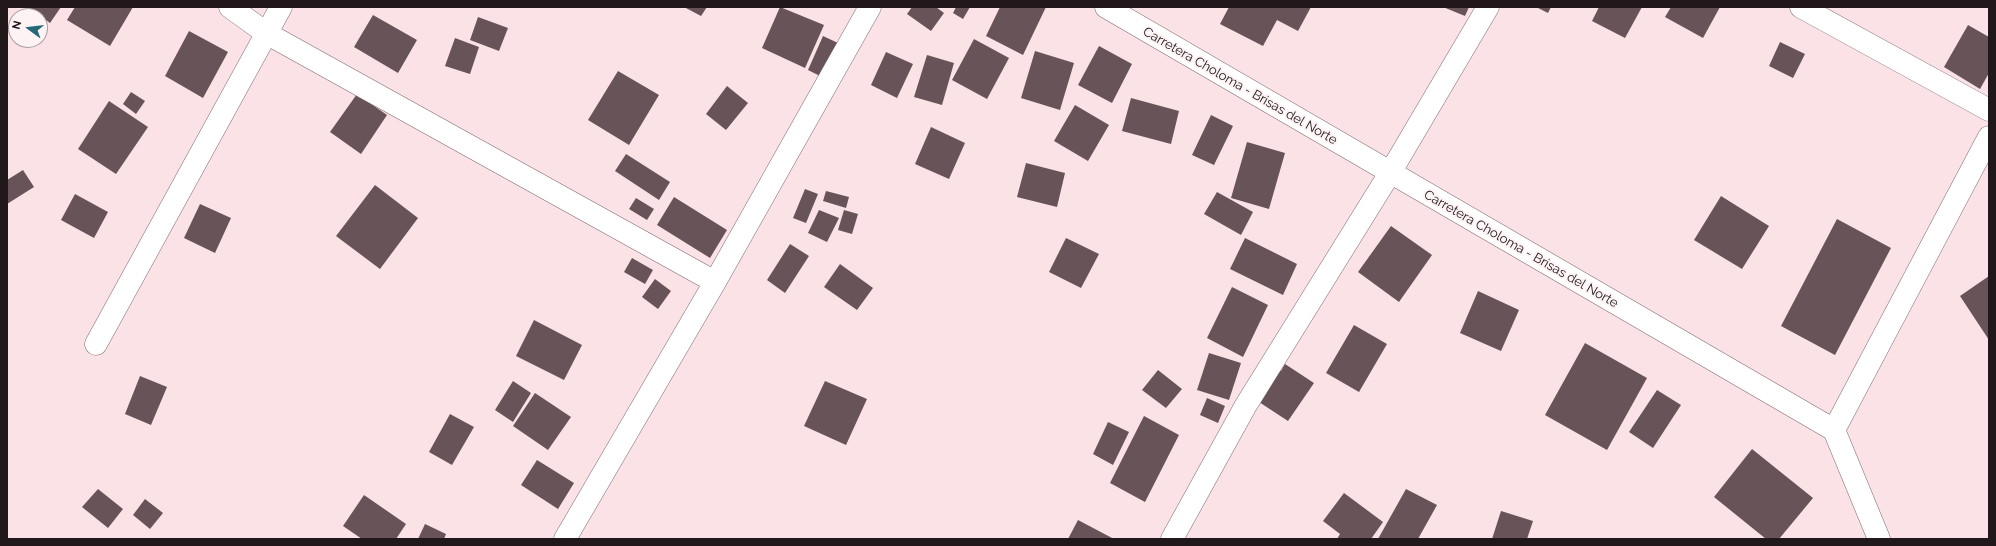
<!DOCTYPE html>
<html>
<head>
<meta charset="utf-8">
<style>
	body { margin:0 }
	#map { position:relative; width:1996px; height:546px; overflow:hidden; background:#fae2e6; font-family:Raleway,sans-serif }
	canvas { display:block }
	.frame { position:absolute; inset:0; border:8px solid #20181a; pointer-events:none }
	.north { position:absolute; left:8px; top:8px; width:40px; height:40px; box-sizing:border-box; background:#fdf3f5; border:1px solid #a59b9d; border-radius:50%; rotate:285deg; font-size:11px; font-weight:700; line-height:16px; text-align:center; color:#20181a }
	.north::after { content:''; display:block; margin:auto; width:14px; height:18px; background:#236978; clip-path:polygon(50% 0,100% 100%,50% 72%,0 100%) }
</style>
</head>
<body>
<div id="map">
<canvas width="1996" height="546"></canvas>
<div class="frame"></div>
<div class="north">N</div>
</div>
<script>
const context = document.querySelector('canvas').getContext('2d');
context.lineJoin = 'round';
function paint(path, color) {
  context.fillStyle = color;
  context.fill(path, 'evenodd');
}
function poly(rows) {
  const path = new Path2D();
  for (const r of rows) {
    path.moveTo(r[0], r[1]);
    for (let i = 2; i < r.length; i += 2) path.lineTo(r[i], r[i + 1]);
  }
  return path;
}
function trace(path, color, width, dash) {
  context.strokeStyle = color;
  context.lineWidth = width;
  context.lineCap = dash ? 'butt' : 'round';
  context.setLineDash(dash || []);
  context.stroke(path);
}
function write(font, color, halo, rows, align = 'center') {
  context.font = font + ' Raleway,sans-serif';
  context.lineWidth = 4;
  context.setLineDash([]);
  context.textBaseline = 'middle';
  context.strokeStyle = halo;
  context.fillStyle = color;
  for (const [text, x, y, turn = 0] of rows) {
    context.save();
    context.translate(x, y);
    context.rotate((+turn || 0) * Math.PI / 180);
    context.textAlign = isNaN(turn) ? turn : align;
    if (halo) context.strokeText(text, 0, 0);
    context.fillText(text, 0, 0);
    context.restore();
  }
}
const building = poly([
	[31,7,61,7,50,23,29,8],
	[75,7,133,7,110,46,67,20],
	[684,7,707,7,701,16],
	[780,7,824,25,805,68,762,48],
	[912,7,936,7,944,13,931,31,907,14],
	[956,7,970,7,963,19,953,13],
	[1000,7,1046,7,1023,55,986,36],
	[1229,7,1311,7,1298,31,1277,20,1263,46,1220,24],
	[1443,7,1469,7,1465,16],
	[1536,7,1551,7,1548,13],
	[1599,7,1642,7,1625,38,1592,21],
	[1671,7,1720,7,1703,38,1665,17],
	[373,15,417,40,398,73,354,47],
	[478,17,508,28,499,51,470,40],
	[1968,25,1989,37,1989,73,1980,89,1944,67],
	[189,31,228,52,203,98,165,76],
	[823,36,838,43,822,77,808,70],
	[455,38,479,47,470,74,445,66],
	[974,39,1009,58,987,99,952,80],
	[19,40,34,40,30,47],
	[1780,42,1805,54,1793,78,1769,66],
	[1099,46,1132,64,1112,103,1078,85],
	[1035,51,1074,63,1060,110,1021,98],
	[886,52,913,64,897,98,871,85],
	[927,55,954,63,942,105,914,97],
	[618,71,659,95,629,145,588,120],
	[727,86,748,103,726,130,706,114],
	[131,92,145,101,136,114,123,104],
	[357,94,387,115,361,154,330,132],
	[1131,98,1179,111,1171,144,1122,131],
	[109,101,148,127,116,174,78,149],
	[1075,105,1109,125,1088,161,1054,141],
	[1211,115,1233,126,1214,165,1192,155],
	[931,127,965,143,949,179,915,164],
	[1247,142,1285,153,1269,209,1231,198],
	[626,154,670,182,659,200,615,171],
	[1026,163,1065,173,1057,207,1017,197],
	[23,170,34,187,7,204,7,180],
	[375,185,418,218,380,269,336,236],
	[805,189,818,194,806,223,793,218],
	[826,191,849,197,846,208,823,201],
	[1217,192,1253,212,1241,235,1204,214],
	[75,194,108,212,94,238,61,220],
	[1721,196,1769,226,1742,269,1694,240],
	[674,197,727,230,710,258,657,225],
	[636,198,654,209,647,220,629,209],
	[200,204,231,218,215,253,184,238],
	[819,210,839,218,827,242,808,233],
	[844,210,858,214,852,234,838,230],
	[1837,219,1891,248,1835,355,1781,326],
	[1391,226,1432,255,1399,302,1358,272],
	[1066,238,1099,254,1081,288,1049,272],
	[1245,238,1297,264,1283,295,1230,269],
	[790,244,809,256,785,293,767,280],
	[632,258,653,270,645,284,624,272],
	[840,264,873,288,857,310,824,287],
	[1989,276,1989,340,1960,296],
	[655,279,671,291,658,309,642,297],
	[1232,287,1268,305,1243,357,1207,338],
	[1478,291,1519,310,1501,351,1460,333],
	[534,320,582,345,564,380,516,356],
	[1354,325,1387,344,1359,392,1326,373],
	[1585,343,1647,378,1607,450,1545,415],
	[1209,353,1241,363,1229,400,1197,390],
	[1285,364,1314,383,1288,421,1259,402,1275,368,1281,371],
	[1158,370,1182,389,1166,408,1142,390],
	[140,376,167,387,151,425,125,414],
	[513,381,531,393,513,422,495,410],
	[825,381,867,399,846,445,804,426],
	[1657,390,1681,405,1653,448,1629,432],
	[535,393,571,417,548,450,513,426],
	[1207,398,1225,406,1218,423,1200,415],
	[450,414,474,427,452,465,429,452],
	[1144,416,1179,435,1145,502,1110,483],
	[1108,422,1129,432,1113,465,1093,454],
	[1752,449,1813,498,1779,539,1766,539,1714,497],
	[537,460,574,483,558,509,521,485],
	[98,489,123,509,108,528,82,507],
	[1406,489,1437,505,1418,539,1378,539],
	[1344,493,1383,522,1371,539,1337,539,1340,534,1323,521],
	[364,495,406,524,396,539,362,539,343,526],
	[145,499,163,513,150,529,133,515],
	[1501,511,1533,521,1527,539,1492,539],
	[1078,520,1114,539,1068,539],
	[425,524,446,534,444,539,418,539]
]);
const minor = poly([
	[230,7,266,33,715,282],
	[1106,7,1834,430],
	[1801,7,1989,110],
	[96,344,281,7],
	[565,539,715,282,870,7],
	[1172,539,1246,405,1390,173,1488,7]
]);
const tertiary = poly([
	[1879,539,1834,430,1989,137]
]);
const streetNames = [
	["Carretera Choloma - Brisas del Norte",1240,86,30],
	["Carretera Choloma - Brisas del Norte",1521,249,30]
];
paint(building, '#685458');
trace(minor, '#806b6f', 23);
trace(tertiary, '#806b6f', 23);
trace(minor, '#fff', 22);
trace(tertiary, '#fff', 22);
write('13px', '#20181a', '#fdf3f5', streetNames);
</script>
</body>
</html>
